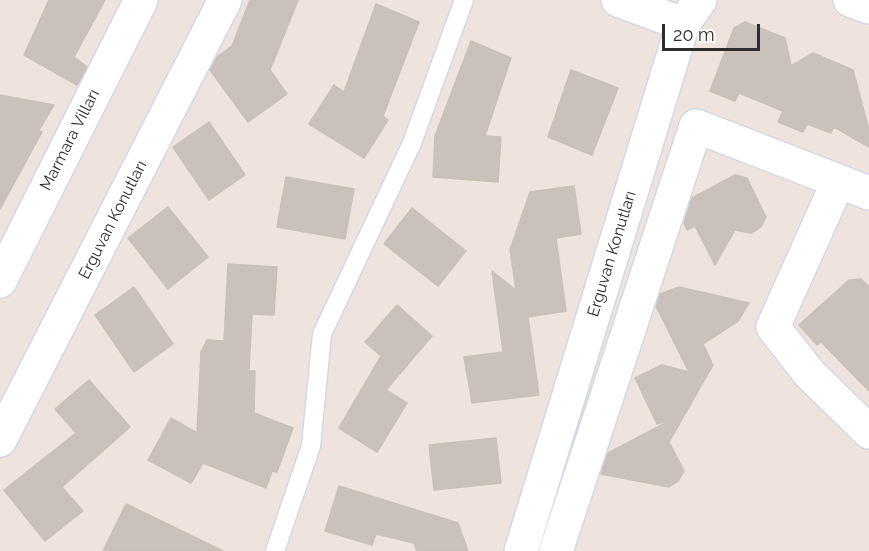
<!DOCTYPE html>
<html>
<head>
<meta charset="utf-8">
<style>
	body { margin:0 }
	#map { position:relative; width:869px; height:551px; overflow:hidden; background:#efe4dd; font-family:Raleway,sans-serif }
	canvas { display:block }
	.scale { position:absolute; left:662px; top:24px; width:98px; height:27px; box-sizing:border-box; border:3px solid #2c2c2c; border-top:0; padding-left:8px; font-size:18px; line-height:21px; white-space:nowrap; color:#2c2c2c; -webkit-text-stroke:4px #fff; paint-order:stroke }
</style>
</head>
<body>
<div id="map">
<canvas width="869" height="551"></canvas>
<div class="scale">20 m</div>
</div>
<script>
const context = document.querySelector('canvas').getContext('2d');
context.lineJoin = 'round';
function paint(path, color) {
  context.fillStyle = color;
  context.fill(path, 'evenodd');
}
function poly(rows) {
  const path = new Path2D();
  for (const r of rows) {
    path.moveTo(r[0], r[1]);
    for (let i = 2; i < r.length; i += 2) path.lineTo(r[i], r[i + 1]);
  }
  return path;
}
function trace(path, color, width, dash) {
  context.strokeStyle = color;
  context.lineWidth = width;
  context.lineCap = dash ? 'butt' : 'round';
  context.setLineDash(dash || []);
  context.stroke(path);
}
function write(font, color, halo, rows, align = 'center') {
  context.font = font + ' Raleway,sans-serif';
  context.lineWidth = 5;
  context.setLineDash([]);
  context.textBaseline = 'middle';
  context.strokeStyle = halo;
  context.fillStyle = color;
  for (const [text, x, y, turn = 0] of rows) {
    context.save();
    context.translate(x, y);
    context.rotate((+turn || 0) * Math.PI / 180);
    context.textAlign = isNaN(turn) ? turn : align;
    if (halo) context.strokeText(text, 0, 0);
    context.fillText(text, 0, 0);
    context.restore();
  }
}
const building = poly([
	[49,0,105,0,74,57,87,67,77,85,24,55,49,0],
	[250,0,298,0,270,70,287,94,248,122,210,70,217,57,232,46,250,0],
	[376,4,419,22,383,116,388,120,364,158,309,124,334,85,344,92,376,4],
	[745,22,785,38,791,66,813,53,853,70,869,130,869,147,834,127,831,133,807,124,803,132,778,122,783,111,739,93,735,101,710,91,734,28,745,22],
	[471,41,511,58,485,136,501,137,498,182,433,177,435,136,471,41],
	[571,70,618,88,592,155,548,137,571,70],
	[0,95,54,105,39,130,42,132,0,209,0,95],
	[209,122,245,175,209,200,173,147,209,122],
	[735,175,747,178,766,217,761,227,751,233,735,230,715,265,695,226,687,230,684,223,692,198,735,175],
	[286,177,354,189,345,239,277,227,286,177],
	[574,186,581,234,556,238,566,311,528,317,539,395,472,403,464,357,503,352,492,271,516,290,510,250,530,192,574,186],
	[168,207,208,257,168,289,128,238,168,207],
	[412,208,466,251,438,286,384,244,412,208],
	[228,264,277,267,274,315,252,314,249,371,255,371,254,413,293,428,277,472,272,471,266,488,203,463,191,483,148,460,171,418,197,433,201,352,207,340,224,341,228,264],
	[861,279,869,287,869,391,821,342,817,345,799,325,849,280,861,279],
	[134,287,173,344,134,372,95,315,134,287],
	[679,287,749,303,738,321,703,344,713,365,669,442,684,471,678,481,669,487,601,474,608,453,673,419,657,424,635,378,662,365,689,372,656,306,660,294,679,287],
	[397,305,432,336,386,390,407,403,377,452,339,428,381,356,365,342,397,305],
	[89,380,130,427,62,487,83,511,45,541,4,490,76,433,55,409,89,380],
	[496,438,501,483,434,490,429,445,496,438],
	[339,486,458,523,468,551,417,551,414,543,376,534,372,545,325,531,339,486],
	[126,504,223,551,103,551,126,504]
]);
const service = poly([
	[275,551,311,446,322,334,412,143,464,0]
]);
const minor = poly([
	[618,0,683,24],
	[850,0,869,7],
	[838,182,773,327,809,373,869,432],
	[0,281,141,0],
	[0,440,225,0],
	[521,551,683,24,700,0],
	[556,551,696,126,869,193]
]);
const streetNames = [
	["Marmara Vilları",70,140,-63],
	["Erguvan Konutları",113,220,-63],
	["Erguvan Konutları",612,254,-73]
];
paint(building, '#cac1bc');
trace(building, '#cac0b6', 1.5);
trace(service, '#d2d8e6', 21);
trace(minor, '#d2d8e6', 36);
trace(service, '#fff', 18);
trace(minor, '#fff', 33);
write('16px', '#2c2c2c', '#fff', streetNames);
</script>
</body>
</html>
